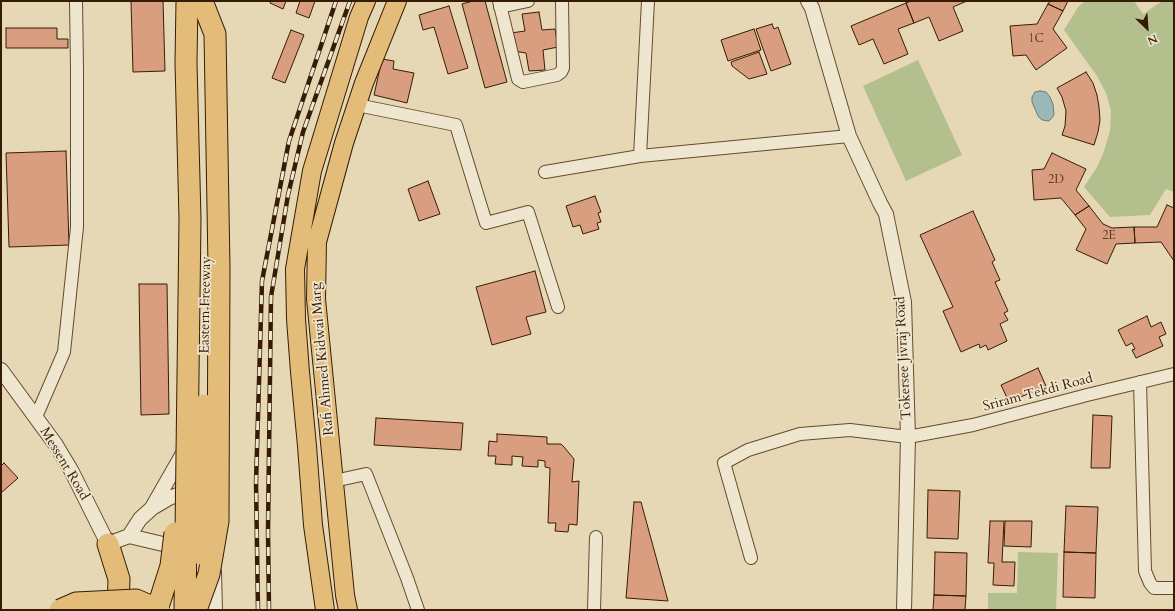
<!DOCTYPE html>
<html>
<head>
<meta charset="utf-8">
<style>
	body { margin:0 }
	#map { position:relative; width:1175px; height:611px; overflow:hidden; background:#e6d8b5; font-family:Cardo,serif }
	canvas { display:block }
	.frame { position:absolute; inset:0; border:2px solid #371c04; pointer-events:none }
	.north { position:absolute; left:1127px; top:8px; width:40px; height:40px; -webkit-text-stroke:3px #efe6cf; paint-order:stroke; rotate:155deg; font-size:11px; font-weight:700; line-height:16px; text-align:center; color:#371c04 }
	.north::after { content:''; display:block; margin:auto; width:14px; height:18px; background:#371c04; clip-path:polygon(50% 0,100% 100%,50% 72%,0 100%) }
</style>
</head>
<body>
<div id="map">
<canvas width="1175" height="611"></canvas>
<div class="frame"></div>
<div class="north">N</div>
</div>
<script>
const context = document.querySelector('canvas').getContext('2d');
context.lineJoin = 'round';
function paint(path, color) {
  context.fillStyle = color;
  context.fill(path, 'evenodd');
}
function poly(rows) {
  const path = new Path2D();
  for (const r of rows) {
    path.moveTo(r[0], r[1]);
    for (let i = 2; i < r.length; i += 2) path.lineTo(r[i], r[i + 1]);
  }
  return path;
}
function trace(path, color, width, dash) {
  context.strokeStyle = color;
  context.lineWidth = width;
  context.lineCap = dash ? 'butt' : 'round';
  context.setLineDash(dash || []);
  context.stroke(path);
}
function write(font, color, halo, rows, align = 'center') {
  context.font = font + ' Cardo,serif';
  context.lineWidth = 3.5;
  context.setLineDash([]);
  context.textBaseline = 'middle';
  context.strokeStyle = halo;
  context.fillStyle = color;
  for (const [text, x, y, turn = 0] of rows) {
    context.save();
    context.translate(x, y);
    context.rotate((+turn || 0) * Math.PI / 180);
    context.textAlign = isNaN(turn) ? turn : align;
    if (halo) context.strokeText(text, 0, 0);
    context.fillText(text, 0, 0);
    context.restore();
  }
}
const green = poly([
	[1085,1,1134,1,1143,14,1162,1,1174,1,1174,192,1166,189,1150,215,1110,217,1084,187,1097,167,1104,151,1110,131,1111,111,1106,93,1097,76,1064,30,1078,7],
	[918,60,962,155,906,181,863,86],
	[1018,552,1058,553,1056,610,988,610,988,593,1017,593]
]);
const water = poly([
	[1040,91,1046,92,1050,97,1053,104,1054,115,1052,118,1049,121,1042,120,1038,116,1032,102,1032,97,1035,92,1040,91]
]);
const building = poly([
	[131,1,163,1,165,71,133,72,131,1],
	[271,1,286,1,283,9,270,3,271,1],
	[300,1,315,1,309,18,296,13,300,1],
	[473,1,485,1,507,82,485,88,462,4,473,1],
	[911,1,967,1,953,7,963,31,939,41,929,17,914,23,906,3,911,1],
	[1050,1,1068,1,1063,11,1048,4,1050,1],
	[906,3,914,23,898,29,908,54,884,64,873,39,859,45,851,26,906,3],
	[1048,4,1063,11,1053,29,1067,48,1036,70,1026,55,1013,56,1010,26,1037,24,1048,4],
	[449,6,468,68,448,74,434,27,423,30,419,15,449,6],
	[539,12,542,30,555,29,558,47,543,50,545,70,529,71,526,53,514,51,511,33,525,31,522,14,539,12],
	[772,24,774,29,778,27,791,64,771,71,756,29,772,24],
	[6,28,57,28,57,39,68,39,68,48,6,48,6,28],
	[754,29,761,50,728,61,721,40,754,29],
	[291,30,304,35,285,83,272,78,291,30],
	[759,52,767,74,749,79,732,66,731,62,759,52],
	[382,59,394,61,393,69,414,73,407,103,374,95,382,59],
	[1086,72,1093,83,1097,95,1099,107,1100,120,1098,132,1094,145,1062,135,1065,126,1066,111,1062,97,1057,88,1086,72],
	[66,151,69,245,9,247,6,153,66,151],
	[1052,153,1086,169,1076,190,1089,206,1075,215,1061,198,1034,200,1032,170,1044,169,1052,153],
	[428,181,440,214,419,221,408,189,428,181],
	[595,196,601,212,598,213,601,222,597,223,599,229,583,234,580,225,573,227,566,206,595,196],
	[1167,205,1174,208,1174,261,1161,242,1135,243,1134,227,1157,227,1167,205],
	[1089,206,1103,224,1112,228,1134,227,1135,243,1116,244,1107,264,1076,250,1086,229,1075,215,1089,206],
	[973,211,995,260,992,262,1000,280,995,282,1008,311,1004,313,1008,320,1000,324,1007,341,988,350,986,345,980,348,979,344,961,352,943,311,953,307,920,235,973,211],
	[535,271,546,312,526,317,531,334,492,345,476,287,535,271],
	[139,284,167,284,169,414,141,415,139,284],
	[1147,316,1151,327,1161,322,1166,334,1159,337,1163,346,1136,358,1132,350,1135,349,1132,343,1126,346,1118,330,1147,316],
	[1038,368,1046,386,1009,402,1001,385,1038,368],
	[1093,415,1112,416,1110,468,1091,468,1093,415],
	[376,418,463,423,461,450,374,445,376,418],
	[497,434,547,437,547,444,561,444,564,447,574,459,572,482,579,481,577,525,569,524,568,532,555,531,556,523,548,523,550,468,545,467,545,461,538,460,538,467,522,466,523,457,512,456,512,465,495,464,496,456,488,456,489,441,497,442,497,434],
	[4,463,18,478,1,493,1,466,4,463],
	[928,490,960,491,958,539,927,538,928,490],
	[634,502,641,502,668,601,626,598,634,502],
	[1066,506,1098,507,1096,553,1064,552,1066,506],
	[990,521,1004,521,1002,562,1015,562,1014,586,993,585,994,563,988,563,990,521],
	[1005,521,1032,521,1031,547,1004,546,1005,521],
	[935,552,967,553,966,596,934,595,935,552],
	[1064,552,1096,553,1095,598,1063,597,1064,552],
	[934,595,966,596,965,610,933,610,934,595]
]);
const minor = poly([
	[499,1,517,75,518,79,523,82,557,75,561,72,563,68,562,1],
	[500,7,528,1],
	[357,105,456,125,486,223,528,212,558,307],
	[640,156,648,1],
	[545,172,640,156,849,136],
	[1140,382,1145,571,1150,583,1154,588,1174,588],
	[36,417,64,352,77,227,77,67,76,1],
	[334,481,366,474,407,578,418,610],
	[751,558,724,463,748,450,800,434,850,430,908,437,973,425,1087,395,1174,374],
	[594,610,596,537]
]);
const tertiary = poly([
	[808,1,812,8,849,136,880,203,886,214,904,302,908,437,904,610],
	[1,370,56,445,71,470,108,544,129,536,167,545,176,546,181,545],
	[153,506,185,450],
	[129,536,140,519,152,508,169,498,194,489],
	[214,572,215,610]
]);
const primary = poly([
	[325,610,313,525,307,446,300,372,296,319,295,269,312,171,359,17,366,1],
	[348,610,345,595,316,299,317,242,344,143,364,83,397,1]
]);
const motorway = poly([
	[108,544,119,579,118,610]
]);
const rail = poly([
	[258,610,256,483,262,281,289,141,336,1],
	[269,610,268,531,271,297,288,195,303,132,350,1]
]);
const motorwayBridge = poly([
	[201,554,204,405],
	[60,610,76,603,136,600,159,610],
	[157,610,171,566,175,533],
	[185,610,190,219,186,63,187,1],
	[196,610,209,574,218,521,219,267,215,34,202,1]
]);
const numberNames = [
	["1C",1036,39],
	["2D",1056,180],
	["2E",1109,236]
];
const streetNames = [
	["Eastern Freeway",206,305,-89],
	["Tokersee Jivraj Road",904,358,-93],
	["Rafi Ahmed Kidwai Marg",323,359,-95],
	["Sriram Tekdi Road",1038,393,-15],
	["Messent Road",64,464,59]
];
paint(green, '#b4bf8e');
paint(water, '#9ab8b7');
trace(water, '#727a6f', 1);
paint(building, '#d89e7f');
trace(building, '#371c04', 1);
trace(minor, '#634b30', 14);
trace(tertiary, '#634b30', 16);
trace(primary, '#371c04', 20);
trace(motorway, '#371c04', 23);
trace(minor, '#efe6cf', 12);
trace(tertiary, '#efe6cf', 14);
trace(primary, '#e3bc7a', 18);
trace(motorway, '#e3bc7a', 21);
trace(rail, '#371c04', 4.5);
trace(rail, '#efe6cf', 3, [9]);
trace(motorwayBridge, '#371c04', 23, []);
trace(motorwayBridge, '#e3bc7a', 21);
write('12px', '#5f3c23', null, numberNames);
write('14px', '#371c04', '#efe6cf', streetNames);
</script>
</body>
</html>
